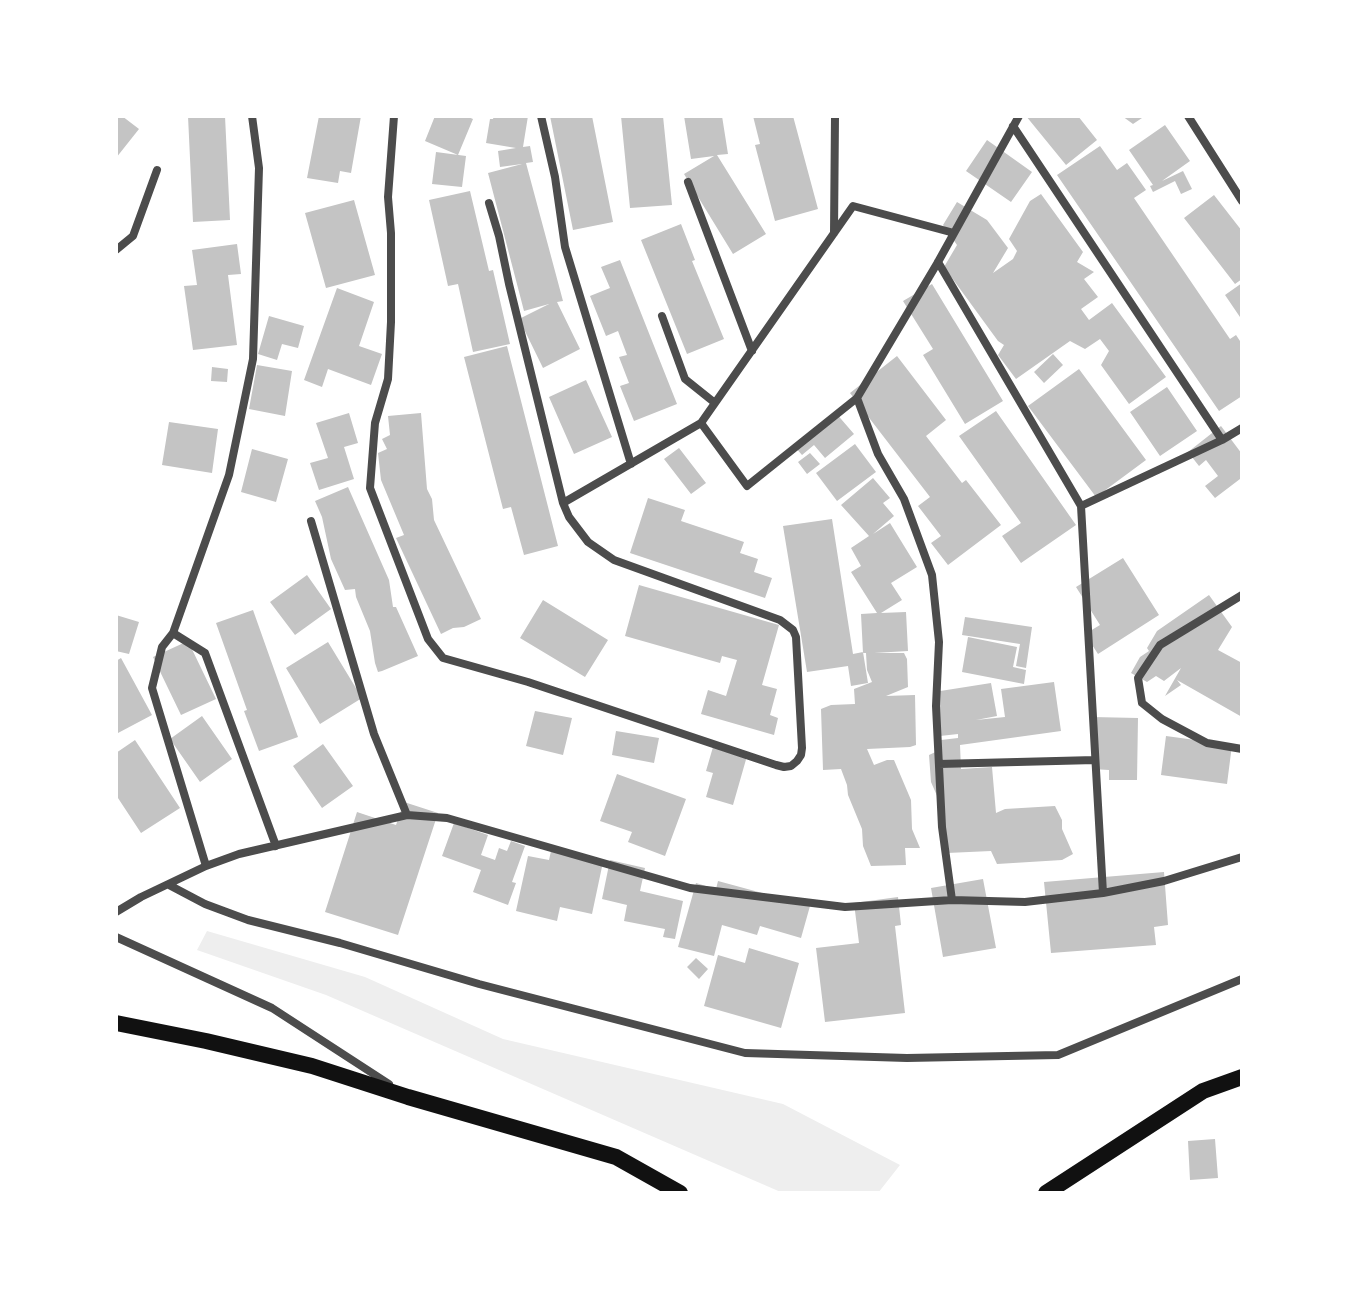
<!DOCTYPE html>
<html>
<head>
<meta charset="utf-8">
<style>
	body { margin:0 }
	#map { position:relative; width:1358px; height:1309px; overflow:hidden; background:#fff; font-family:"Fira Sans Condensed",sans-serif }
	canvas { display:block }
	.frame { position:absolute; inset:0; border:118px solid #fff; pointer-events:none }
</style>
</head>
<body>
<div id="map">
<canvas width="1358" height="1309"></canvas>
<div class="frame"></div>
</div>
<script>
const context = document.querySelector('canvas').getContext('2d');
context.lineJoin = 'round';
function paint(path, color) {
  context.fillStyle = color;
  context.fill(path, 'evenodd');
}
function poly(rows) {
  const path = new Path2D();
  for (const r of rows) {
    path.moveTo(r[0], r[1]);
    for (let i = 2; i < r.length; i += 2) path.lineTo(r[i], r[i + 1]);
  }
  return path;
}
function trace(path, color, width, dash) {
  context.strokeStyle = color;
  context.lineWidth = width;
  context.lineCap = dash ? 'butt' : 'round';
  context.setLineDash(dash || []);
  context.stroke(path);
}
const green = poly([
	[207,931,365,977,503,1039,783,1104,900,1165,878,1193,783,1193,326,995,197,950]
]);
const building = poly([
	[116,116,122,116,139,129,116,158],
	[188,116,225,116,230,220,193,222],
	[319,116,361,116,351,173,340,171,338,183,307,178],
	[435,116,466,116,473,119,458,155,425,141],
	[494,116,528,116,523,147,530,146,533,162,526,163,563,301,557,302,580,349,543,368,519,319,549,304,524,311,488,173,522,164,500,167,498,151,516,148,486,143,490,119,493,119],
	[550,116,592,116,613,222,573,230],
	[621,116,663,116,672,205,630,208],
	[684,116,722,116,728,154,717,155,766,234,733,254,684,174,714,156,691,159],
	[753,116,793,116,818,209,775,221,755,145,760,144],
	[1026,116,1078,116,1097,140,1066,165],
	[1122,116,1145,116,1133,124],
	[1165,125,1190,161,1162,181,1183,171,1192,189,1181,194,1175,181,1153,192,1150,186,1153,185,1129,150],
	[987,140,1032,172,1011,202,966,171],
	[1100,146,1117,170,1127,163,1146,190,1134,198,1230,339,1236,335,1242,344,1242,396,1219,411,1057,175],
	[436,152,466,156,462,187,432,184],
	[470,191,489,271,493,270,510,344,473,352,458,284,448,286,429,200],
	[1041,194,1083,252,1077,262,1094,272,1084,279,1098,297,1081,309,1089,320,1112,303,1166,377,1129,404,1101,365,1109,351,1100,339,1085,349,1070,341,1016,379,998,355,1004,345,998,341,944,267,957,245,943,225,957,202,987,220,1008,248,993,273,1013,259,1017,251,1009,239,1030,201],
	[1214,195,1242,231,1242,279,1235,284,1184,218],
	[354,200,375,275,326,288,305,213],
	[681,224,695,260,692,261,724,339,687,354,641,240],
	[237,244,241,274,228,275,237,345,193,350,184,286,197,285,192,250],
	[620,260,677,404,634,421,620,386,629,383,619,357,627,355,618,331,606,336,590,296,610,288,601,267],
	[1242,283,1242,320,1225,295],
	[932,284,1003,401,965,424,923,355,933,349,903,301],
	[337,288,374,302,359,346,382,354,371,385,328,369,322,387,304,380],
	[269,316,304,326,298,348,282,344,277,360,258,354],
	[507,346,558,546,524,555,511,507,503,509,464,357],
	[1053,354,1063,365,1044,383,1034,372],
	[897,356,946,420,926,436,962,483,966,480,1001,525,948,565,931,543,941,536,918,506,930,497,850,393],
	[257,365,292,371,285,416,249,409],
	[212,367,228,369,227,382,211,381],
	[1079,369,1146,460,1096,497,1028,406],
	[586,380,612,437,574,454,549,397],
	[1167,387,1197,431,1160,456,1130,412],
	[996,411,1076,525,1021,563,1002,536,1021,523,959,436],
	[835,412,854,434,825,458,814,445,802,455,794,446],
	[349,413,358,443,344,447,354,479,319,490,310,463,328,458,316,423],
	[421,413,427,489,432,499,434,520,481,619,464,627,453,628,441,634,396,538,404,535,381,480,378,453,387,449,382,439,390,435,388,416],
	[169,422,218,429,212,473,162,465],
	[1221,426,1242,454,1242,481,1240,479,1215,498,1205,486,1218,476,1206,460,1199,466,1188,452],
	[855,444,876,472,837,501,816,473],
	[679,448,706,483,691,494,664,459],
	[252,449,288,459,276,502,241,492],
	[810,453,820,464,807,474,798,462],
	[873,478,890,498,883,503,894,516,873,534,890,523,917,567,891,583,902,600,881,613,906,612,908,651,874,653,904,653,907,659,908,687,886,696,915,695,916,745,910,747,867,749,874,765,887,760,894,760,911,800,912,829,920,848,905,848,906,865,871,866,863,846,862,829,848,795,847,785,841,769,823,770,821,709,831,705,855,704,854,689,872,682,867,670,866,653,863,653,861,614,877,613,851,572,861,566,851,548,869,536,841,505],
	[348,487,389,580,393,607,396,607,418,656,382,671,378,672,375,663,370,631,356,597,355,589,345,590,331,559,322,517,315,501],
	[648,498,685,510,681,521,744,542,740,553,758,559,754,572,772,578,765,598,630,553],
	[832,519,853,654,863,652,868,683,851,686,848,666,807,672,783,526],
	[1123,558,1159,615,1098,654,1085,634,1100,625,1076,587],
	[307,575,331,609,295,635,270,602],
	[639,585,779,625,762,685,777,689,770,715,778,718,774,735,701,714,708,690,726,696,737,660,722,656,720,663,625,636],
	[1209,595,1232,627,1218,650,1242,663,1242,717,1177,680,1181,685,1165,696,1181,668,1164,681,1156,676,1147,682,1131,673,1140,657,1149,651,1147,648,1157,631],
	[543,600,608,640,585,677,520,638],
	[253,610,298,737,259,751,244,711,247,710,216,623],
	[116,615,139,622,129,654,116,651],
	[965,617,1032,627,1026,668,1016,666,1020,644,962,635],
	[968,637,1017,647,1013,667,1026,670,1024,684,962,672],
	[188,641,216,699,181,715,153,657],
	[328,642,362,698,320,724,286,668],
	[121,658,152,715,118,733,116,729,116,661],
	[1054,682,1061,731,960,745,961,769,992,767,996,813,1005,809,1055,806,1062,820,1062,829,1073,854,1062,860,997,864,991,851,947,853,938,798,931,782,929,755,942,749,941,740,958,738,958,734,940,736,934,692,991,683,997,716,976,720,1005,717,1001,689],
	[535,711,572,718,563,755,526,746],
	[202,716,232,759,200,782,170,739],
	[1092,717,1138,718,1137,780,1109,780,1109,770,1092,769],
	[616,731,659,738,654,763,612,755],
	[1166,736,1232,745,1227,784,1161,775],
	[135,740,180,808,141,833,116,795,116,753],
	[323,744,353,786,322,808,293,766],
	[713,747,747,756,733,805,706,797,713,773,706,771],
	[617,774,686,799,665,856,628,842,632,832,600,821],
	[404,802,438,813,398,935,325,912,357,812,396,825],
	[454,823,488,835,481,855,495,860,499,848,507,851,511,841,525,846,512,882,516,883,508,905,473,892,481,870,442,856],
	[551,851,603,862,592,914,560,907,557,921,516,911,528,856,549,860],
	[610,860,645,868,640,891,683,901,675,939,663,937,665,929,624,921,627,905,602,899],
	[1164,872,1168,925,1154,927,1156,945,1051,953,1044,882],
	[983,879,996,948,943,957,931,888],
	[718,881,810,906,801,938,760,926,757,935,722,925,714,956,678,947,696,883,716,889],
	[898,897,901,925,895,926,905,1013,825,1022,816,948,859,943,854,903],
	[749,948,799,963,781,1028,704,1006,718,955,745,963],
	[696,958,708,969,699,979,687,967],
	[1215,1139,1218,1178,1190,1180,1188,1141]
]);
const minor = poly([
	[394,116,388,197,391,233,391,322,388,379,375,423,370,488,428,639,443,658,528,682,776,765,784,767,791,766,797,761,801,755,802,748,796,637,793,630,780,620,614,560,588,542,569,517,563,503,509,284,499,236,489,203],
	[541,116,555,177,565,247,631,464],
	[1188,116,1242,201],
	[1013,126,1222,440],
	[688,182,752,351],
	[834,233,835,116],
	[116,250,133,236,157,170],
	[938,262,1081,506,1103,893],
	[662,316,685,379,715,403],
	[701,423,747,486,857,398,938,262,1019,116],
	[563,503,701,423,853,206,954,233],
	[1081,506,1222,440,1242,428],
	[311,521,374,734,407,815],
	[1242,595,1160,645,1138,678,1142,703,1162,719,1207,743,1242,749],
	[173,633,205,653,276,846],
	[939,764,1095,760],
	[206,866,152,688,162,647,173,633,229,475,253,359,259,168,252,116],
	[169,885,205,904,248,920,340,943,479,984,745,1053,907,1058,1058,1055,1242,979],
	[952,900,1025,902,1103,893,1164,881,1242,857],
	[116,912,141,897,206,866,239,854,407,815,447,818,690,888,845,907,952,900,942,827,936,706,939,642,932,575,904,499,878,454,857,398],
	[116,937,272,1008,389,1084]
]);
const primary = poly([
	[116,1023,206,1041,312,1066,408,1097,616,1157,680,1193],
	[1046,1193,1203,1091,1242,1077]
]);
paint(green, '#eee');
paint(building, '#c4c4c4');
trace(minor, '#4c4c4c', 8);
trace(primary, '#111', 16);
</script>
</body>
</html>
